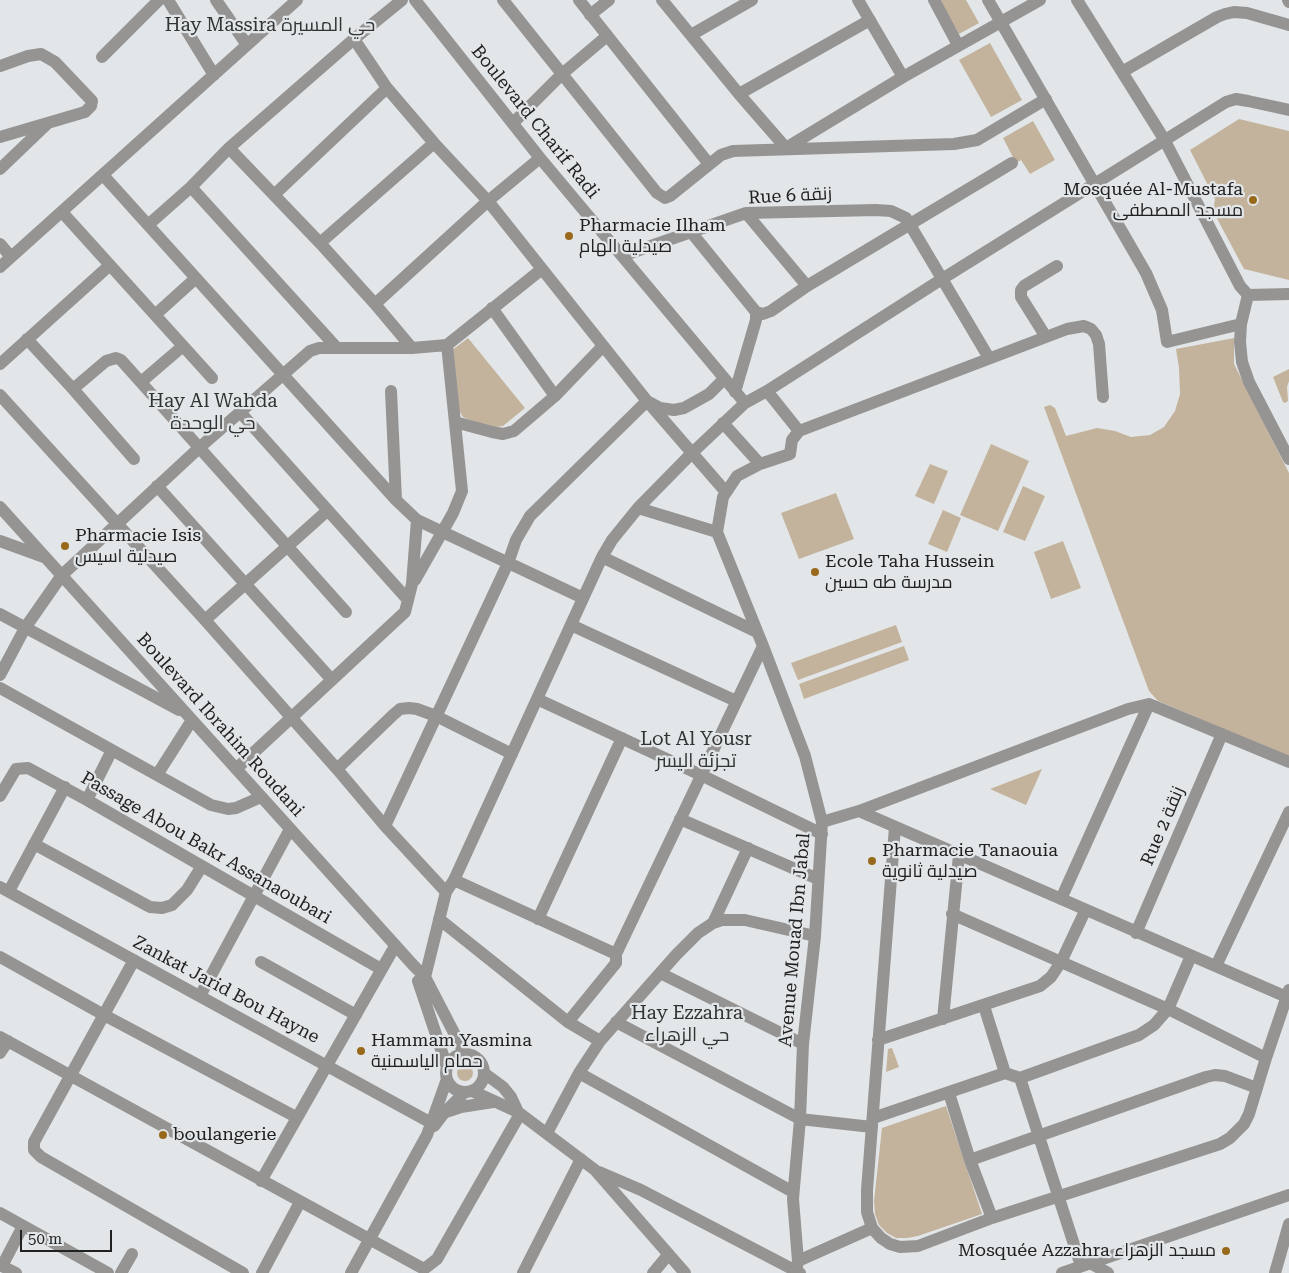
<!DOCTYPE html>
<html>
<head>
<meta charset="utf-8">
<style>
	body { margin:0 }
	#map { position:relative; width:1289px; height:1273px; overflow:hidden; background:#e2e6e8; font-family:"Roboto Serif",serif }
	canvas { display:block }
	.scale { position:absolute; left:20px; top:1230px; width:92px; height:22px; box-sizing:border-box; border:2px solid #202122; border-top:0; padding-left:6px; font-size:15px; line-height:18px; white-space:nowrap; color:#202122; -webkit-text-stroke:4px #e2e6e8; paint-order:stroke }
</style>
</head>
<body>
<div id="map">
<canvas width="1289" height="1273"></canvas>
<div class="scale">50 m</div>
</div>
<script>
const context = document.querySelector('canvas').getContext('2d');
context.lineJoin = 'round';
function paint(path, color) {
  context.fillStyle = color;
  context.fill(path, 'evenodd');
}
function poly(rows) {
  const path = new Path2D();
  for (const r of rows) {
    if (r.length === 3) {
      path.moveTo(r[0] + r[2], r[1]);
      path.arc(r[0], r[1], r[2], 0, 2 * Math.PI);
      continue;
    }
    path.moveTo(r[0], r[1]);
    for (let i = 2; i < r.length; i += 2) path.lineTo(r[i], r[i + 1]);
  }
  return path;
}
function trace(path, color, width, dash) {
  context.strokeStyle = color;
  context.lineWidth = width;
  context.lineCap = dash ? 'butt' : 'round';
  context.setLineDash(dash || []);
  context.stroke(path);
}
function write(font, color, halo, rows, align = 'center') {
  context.font = font + ' "Roboto Serif",Cairo,serif';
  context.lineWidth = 4.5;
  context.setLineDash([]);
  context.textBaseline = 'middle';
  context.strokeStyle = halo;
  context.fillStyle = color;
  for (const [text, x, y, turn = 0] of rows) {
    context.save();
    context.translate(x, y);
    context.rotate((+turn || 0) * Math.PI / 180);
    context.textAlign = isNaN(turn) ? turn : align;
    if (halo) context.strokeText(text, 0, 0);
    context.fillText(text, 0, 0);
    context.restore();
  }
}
const green = poly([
	[939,0,966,0,979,23,959,34],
	[990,43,1022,100,991,117,959,60],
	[1239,119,1289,131,1289,280,1244,269,1213,211,1215,199,1190,150],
	[1033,121,1055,160,1030,174,1021,160,1016,163,1003,138],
	[468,338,525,408,503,426,495,427,474,422,463,417,458,409,451,351],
	[1234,338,1234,364,1289,473,1289,757,1158,701,1149,691,1044,407,1050,405,1055,408,1066,436,1097,428,1115,431,1131,437,1150,435,1164,427,1175,411,1180,394,1179,368,1176,349],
	[1289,369,1289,381,1287,387,1288,401,1285,403,1283,402,1273,377],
	[991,444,1029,461,998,531,960,515],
	[930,464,948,471,934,504,915,496],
	[1023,486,1045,496,1025,541,1003,532],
	[836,493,854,539,799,559,781,513],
	[943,510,961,518,947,552,928,544],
	[1063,541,1081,588,1051,599,1034,552],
	[896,625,902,642,798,680,791,663],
	[904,646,909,660,804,699,799,684],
	[1042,769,1026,805,990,789],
	[892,1048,899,1067,886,1072,888,1049],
	[465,1073,8],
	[946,1106,982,1214,918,1236,907,1238,896,1238,887,1233,879,1225,875,1214,874,1201,882,1128]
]);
const minor = poly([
	[168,0,214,75],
	[216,0,247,45],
	[415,0,540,158,745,403],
	[503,0,657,193,665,198,670,196,721,155,733,151,954,144,977,140,1046,99],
	[579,0,709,164],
	[662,0,739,94,786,148,903,77,1040,0],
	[858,0,903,77],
	[934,0,958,45],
	[988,0,1146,273,1162,310,1167,342,1241,324],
	[1077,0,1164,139,1240,286,1248,295,1241,324,1240,342,1242,362,1249,382,1289,459],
	[1288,0,1289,2],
	[590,15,609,0],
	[691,35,752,0],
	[354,39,387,88,434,143,488,201,647,401,725,491],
	[102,57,159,0],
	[0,66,28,56,41,54,55,62,92,101,91,106,85,112,0,137],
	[1122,72,1217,17,1225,14,1234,12,1247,13,1289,25],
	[739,94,870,20],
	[513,123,562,74,607,36],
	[229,148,320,243,375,304,412,348],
	[0,169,47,124],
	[103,175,396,500,417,520,583,598],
	[191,187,337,348],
	[275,194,387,88],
	[62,212,212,378],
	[746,213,807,286],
	[148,225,191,187,229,148,354,39,402,0],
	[691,232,756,312,763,314,771,311,807,286,1012,163],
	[320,243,434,143],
	[0,244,11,257],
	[622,256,746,213,876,210,891,211,906,218,989,358],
	[0,267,297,0],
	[1248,295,1289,294],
	[375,304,488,201,540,158],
	[492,308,555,396],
	[155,315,196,278],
	[1046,337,1021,297,1021,290,1024,286,1057,266],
	[27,339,73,389,134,459],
	[0,364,110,265],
	[141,382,183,346],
	[73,389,106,361,116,358,121,360,346,612],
	[391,391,396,500],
	[767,391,799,431],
	[735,392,756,320,756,312],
	[0,395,205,620,337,769,385,826,446,892,425,977,420,987],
	[240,412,408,600],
	[455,422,492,432,503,434,514,431,555,396,603,346],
	[723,423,760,464],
	[157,486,332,680],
	[0,507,414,966,425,977,465,1054],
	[638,508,717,532,763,646,805,756,822,822,815,936,803,1044,800,1119,793,1199,798,1261,796,1271],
	[717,532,723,497,737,476,760,464,790,454,792,440,799,431,1067,329,1084,326,1091,329,1096,335,1099,344,1103,397],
	[0,541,44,557],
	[602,557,757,632],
	[415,580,453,513,462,491,447,345],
	[0,614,179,710],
	[205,620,327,511],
	[571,625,736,701],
	[0,675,25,628,62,575,199,448,310,351,319,348,412,348,447,345,542,269],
	[0,688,211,805,228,809,236,808,261,797],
	[537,699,701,775,822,834],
	[236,769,405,612,412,584,417,520],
	[337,769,393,715,400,709,409,708,417,709,436,716,512,754],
	[157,775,192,720],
	[0,796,16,769,28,768,87,800,381,969],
	[87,800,112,750],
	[859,811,1128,709,1149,704,1289,762],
	[680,819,818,879],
	[822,822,859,811,1289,998],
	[385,826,508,563,516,540,530,516,647,401,660,408,674,410,684,408,709,394,724,379],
	[895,827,867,1190,867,1212,872,1228,881,1238,890,1244,900,1247,918,1246,992,1218,1220,1144,1230,1138,1244,1124,1249,1114,1266,1058,1289,990],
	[34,844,150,907,162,908,172,905,187,890,202,866],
	[454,880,616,954],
	[0,887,435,1125],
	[9,891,65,787],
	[446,892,454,880,602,557,612,540,638,508,692,453,745,403,767,391,942,279,1226,102,1236,99,1248,101,1289,110],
	[1061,899,1149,704],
	[952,914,1168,1009,1266,1058],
	[439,919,568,1022,600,1041],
	[538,919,622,738],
	[713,923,748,848],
	[1136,933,1222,734],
	[0,957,104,1015,296,1117],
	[134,960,34,1142,34,1150,41,1157,243,1273],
	[261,962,356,1015],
	[1216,966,1289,812],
	[660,973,803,1044],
	[418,981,447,1067],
	[200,996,290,829],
	[984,1006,1005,1073],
	[943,1019,959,855],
	[568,1022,616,963,616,954,763,646],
	[616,1022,800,1119,872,1127],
	[0,1037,424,1269,437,1259,520,1114],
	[878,1040,1040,986,1051,977,1061,962,1085,911],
	[0,1053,8,1041],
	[465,1073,19],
	[484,1073,503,1087,511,1097,518,1112],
	[579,1073,793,1192],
	[1020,1078,1081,1266],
	[472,1091,518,1112,595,1170,685,1273],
	[949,1093,970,1160,992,1218],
	[446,1112,461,1107,493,1102],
	[873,1118,1005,1073,1020,1078,1139,1035,1154,1025,1168,1009,1191,956],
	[434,1126,444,1113,465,1092],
	[547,1133,579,1073,600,1041,676,955,698,933,713,923,722,920,745,920,815,936],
	[970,1160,1206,1077,1215,1075,1225,1076,1257,1088],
	[599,1172,641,1190,800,1273],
	[261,1181,395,946],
	[0,1213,108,1273],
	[798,1261,872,1228],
	[1092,1264,1108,1273],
	[0,1265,16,1273],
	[2,1266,23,1226],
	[121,1273,132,1254],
	[262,1273,300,1202],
	[351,1273,427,1135,447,1079],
	[523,1273,581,1159],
	[653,1273,668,1255],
	[1062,1273,1289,1195],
	[1275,1273,1289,1224]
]);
const markers = [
	[1253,200,5,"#99691b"],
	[569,236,5,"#99691b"],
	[65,546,5,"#99691b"],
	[815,572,5,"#99691b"],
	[872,861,5,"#99691b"],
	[361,1051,5,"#99691b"],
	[163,1135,5,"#99691b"],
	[1226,1251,5,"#99691b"]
];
const streetNames = [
	["Boulevard Charif Radi",535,122,51],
	["Rue 6 زنقة",790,196,-3],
	["Boulevard Ibrahim Roudani",220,725,48],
	["Rue 2 زنقة",1163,826,-67],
	["Passage Abou Bakr Assanaoubari",206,848,30],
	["Avenue Mouad Ibn Jabal",795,940,-85],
	["Zankat Jarid Bou Hayne",226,990,28]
];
const poiNames = [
	["Mosquée Al-Mustafa",1243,190,"right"],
	["مسجد المصطفى",1243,211,"right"],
	["Pharmacie Ilham",579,226],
	["صيدلية الهام",579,247],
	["Pharmacie Isis",75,536],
	["صيدلية اسيس",75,557],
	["Ecole Taha Hussein",825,562],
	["مدرسة طه حسين",825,583],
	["Pharmacie Tanaouia",882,851],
	["صيدلية ثانوية",882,872],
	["Hammam Yasmina",371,1041],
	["حمام الياسمنية",371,1062],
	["boulangerie",173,1135],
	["Mosquée Azzahra مسجد الزهراء",1216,1251,"right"]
];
const neighbourhoodNames = [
	["Hay Massira حي المسيرة",270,25],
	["Hay Al Wahda",213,401],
	["حي الوحدة",213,423],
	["Lot Al Yousr",696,739],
	["تجزئة اليسر",696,761],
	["Hay Ezzahra",687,1013],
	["حي الزهراء",687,1035]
];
paint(green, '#c4b39c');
trace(minor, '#959493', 12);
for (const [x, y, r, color] of markers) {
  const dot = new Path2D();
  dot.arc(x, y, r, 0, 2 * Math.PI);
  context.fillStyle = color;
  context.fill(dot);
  trace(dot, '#e2e6e8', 2);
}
write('18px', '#202122', '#e2e6e8', streetNames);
write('18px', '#202122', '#e2e6e8', poiNames, 'left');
write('19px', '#313435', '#e2e6e8', neighbourhoodNames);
</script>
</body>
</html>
